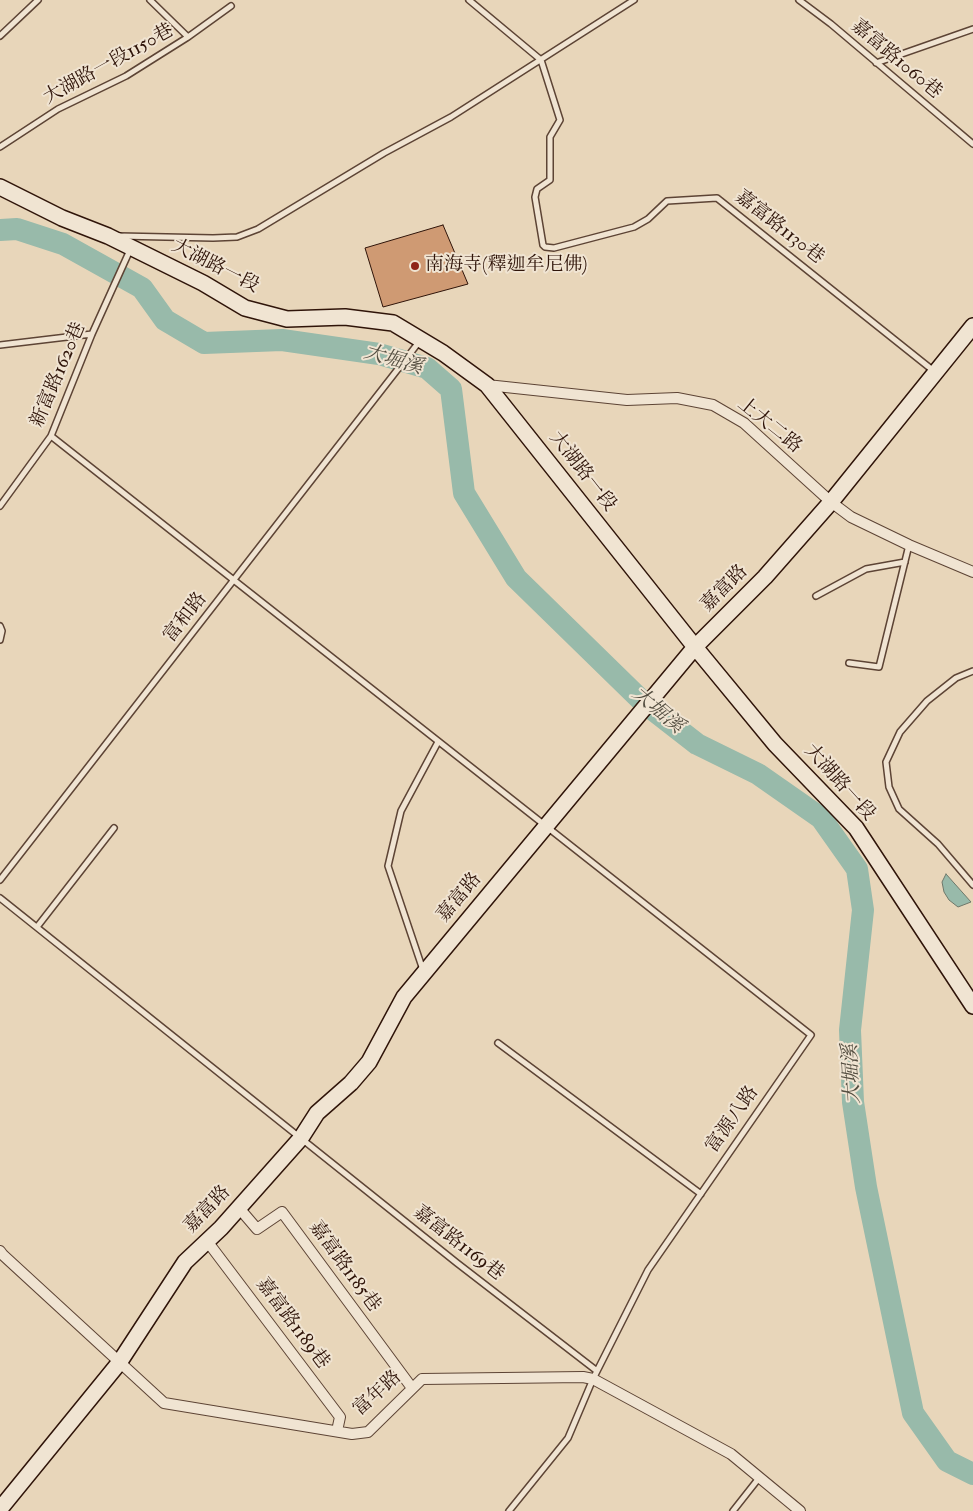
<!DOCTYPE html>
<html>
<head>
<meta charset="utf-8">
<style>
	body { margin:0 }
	canvas { display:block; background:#e8d6ba }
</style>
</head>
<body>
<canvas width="973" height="1511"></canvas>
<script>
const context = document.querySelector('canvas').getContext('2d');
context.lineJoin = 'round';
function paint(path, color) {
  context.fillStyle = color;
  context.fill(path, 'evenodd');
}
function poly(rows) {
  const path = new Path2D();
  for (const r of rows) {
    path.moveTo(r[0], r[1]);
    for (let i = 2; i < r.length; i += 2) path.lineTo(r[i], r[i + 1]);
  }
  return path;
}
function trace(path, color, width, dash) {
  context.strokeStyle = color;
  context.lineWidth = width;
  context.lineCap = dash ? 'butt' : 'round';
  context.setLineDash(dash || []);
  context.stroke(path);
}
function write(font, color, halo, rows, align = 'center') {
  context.font = font + ' "IM FELL Double Pica","Noto Serif TC",serif';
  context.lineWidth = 4;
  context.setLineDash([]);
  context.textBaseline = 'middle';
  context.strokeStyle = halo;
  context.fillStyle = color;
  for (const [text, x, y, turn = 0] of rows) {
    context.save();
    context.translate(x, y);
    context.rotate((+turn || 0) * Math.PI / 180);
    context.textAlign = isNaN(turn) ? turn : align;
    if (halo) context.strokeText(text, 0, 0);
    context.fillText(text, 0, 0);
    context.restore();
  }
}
const water = poly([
	[946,874,971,902,958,907,949,900,944,892,942,882,946,874]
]);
const river = poly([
	[0,230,17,229,63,244,142,288,165,320,204,343,282,340,379,354,427,368,451,389,464,493,516,578,643,702,697,744,758,774,821,818,857,869,863,910,850,1030,853,1102,866,1187,913,1413,947,1461,973,1474]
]);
const building = poly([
	[443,225,468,284,383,307,365,248,443,225]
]);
const lane = poly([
	[150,0,188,37],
	[469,0,541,60,560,120,550,137,550,180,537,189,535,197,543,245,545,247,554,248,634,227,648,219,667,201,717,198,935,372],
	[799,0,831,24,973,144],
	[0,36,38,0],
	[876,63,973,29],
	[0,147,58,109,126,76,188,37,231,6],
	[119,236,213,238,237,237,258,229,384,153,451,117,634,0],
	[0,345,92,334],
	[51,436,811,1035,648,1270,593,1379,568,1438,509,1511],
	[0,506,51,436,92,334,130,250],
	[816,596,866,569,905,562],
	[0,626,2,631,0,640],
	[849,663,879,667,909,545],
	[973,671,956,678,927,701,900,732,886,762,889,787,899,809,938,844,973,885],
	[0,880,419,342],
	[0,898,457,1263,597,1371],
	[37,927,114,828],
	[423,970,388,866,401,811,438,742],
	[498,1043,701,1194],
	[733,1511,759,1478]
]);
const street = poly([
	[487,385,627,400,677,398,713,405,744,423,831,502,851,517,909,545,973,572],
	[239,1208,257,1229,282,1212,412,1388],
	[207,1241,340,1417,337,1431],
	[0,1251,3,1255,164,1403,352,1434,368,1432,422,1379,583,1377,593,1379,731,1454,800,1511]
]);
const secondary = poly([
	[0,187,62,218,108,236,203,283,245,308,287,319,345,317,393,323,443,353,487,385,695,647,775,744,856,828,973,1006],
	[0,1509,119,1363,185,1262,221,1228,301,1138,317,1113,351,1083,369,1062,404,997,695,647,765,577,831,502,973,326]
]);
const markers = [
	[415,266,5,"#8f2418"]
];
const streetNames = [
	["嘉富路1060巷",896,60,40],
	["大湖路一段1150巷",109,65,-29],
	["嘉富路1130巷",779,228,38],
	["大湖路一段",215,267,27],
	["新富路1620巷",59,375,-67],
	["上大二路",769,426,39],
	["大湖路一段",582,472,52],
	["嘉富路",725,589,-45],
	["富和路",186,618,-52],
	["大湖路一段",839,783,48],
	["嘉富路",460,898,-50],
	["富源八路",733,1120,-55],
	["嘉富路",208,1210,-46],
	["嘉富路1169巷",458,1244,38],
	["嘉富路1185巷",344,1267,54],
	["嘉富路1189巷",292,1324,53],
	["富年路",378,1394,-42]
];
const poiNames = [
	["南海寺(釋迦牟尼佛)",425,266]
];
const waterNames = [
	["大堀溪",393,361,16],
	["大堀溪",657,711,40],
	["大堀溪",853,1074,-93]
];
paint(water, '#98baaa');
trace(water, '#6e786a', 1);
trace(river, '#98baaa', 22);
paint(building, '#cf9a73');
trace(building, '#2f1409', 1);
trace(lane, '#5d4435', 8);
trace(street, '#5d4435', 12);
trace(secondary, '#2f1409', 18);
trace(lane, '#f0e4d2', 5);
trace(street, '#f0e4d2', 10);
trace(secondary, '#f0e4d2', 15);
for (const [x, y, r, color] of markers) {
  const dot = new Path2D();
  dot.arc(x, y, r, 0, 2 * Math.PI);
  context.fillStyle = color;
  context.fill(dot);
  trace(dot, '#f0e4d2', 2);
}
write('19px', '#2f1409', '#f0e4d2', streetNames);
write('19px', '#2f1409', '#f0e4d2', poiNames, 'left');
write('italic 20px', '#544e41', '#f0e4d2', waterNames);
</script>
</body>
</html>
